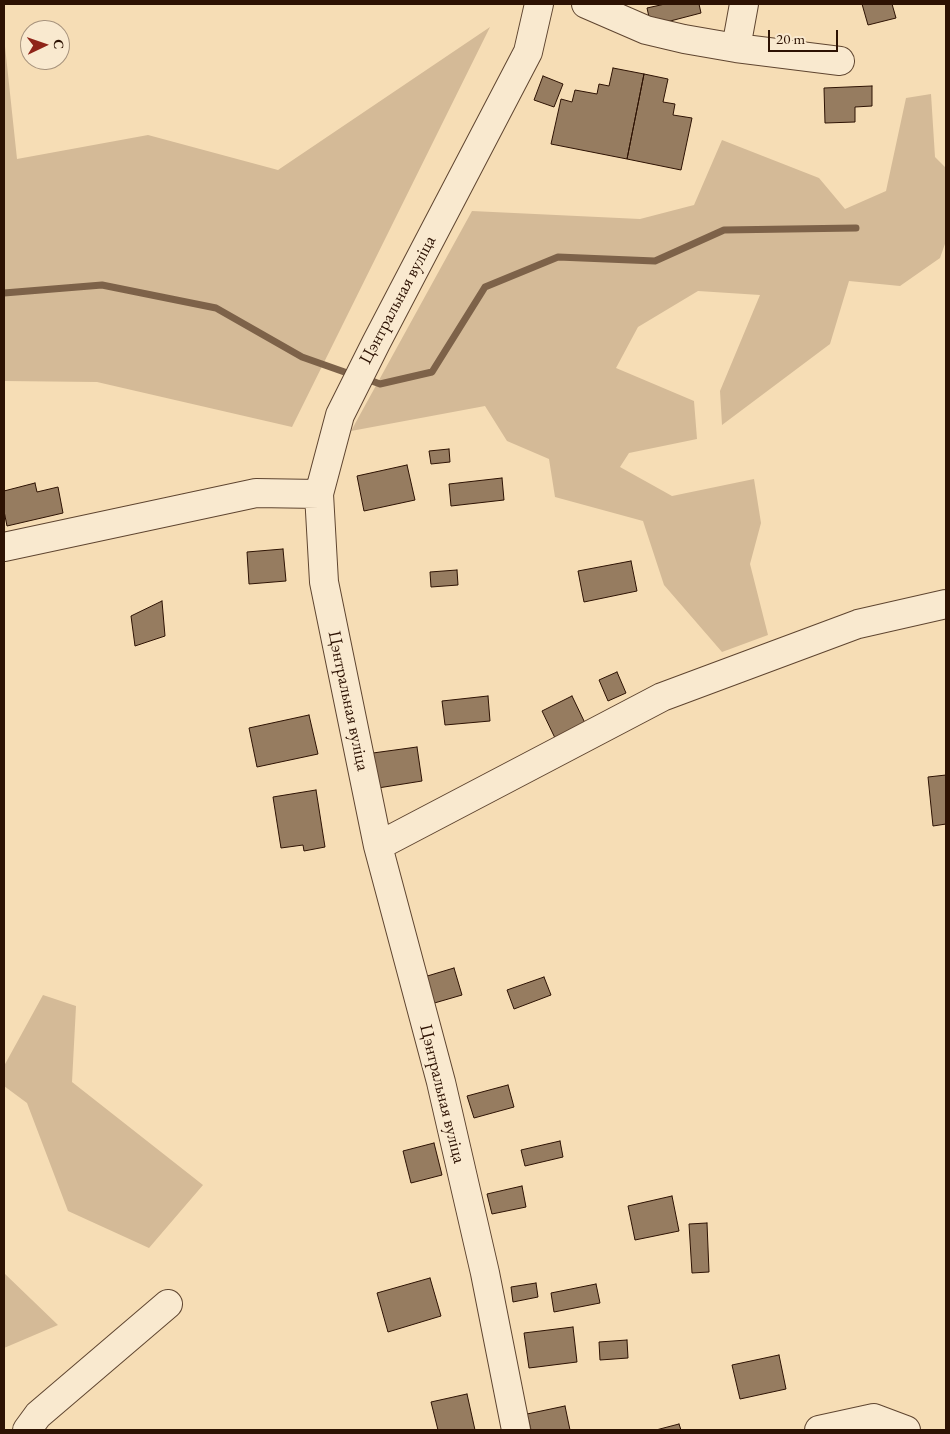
<!DOCTYPE html>
<html>
<head>
<meta charset="utf-8">
<style>
	body { margin:0 }
	#map { position:relative; width:950px; height:1434px; overflow:hidden; background:#f6ddb5; font-family:"EB Garamond",serif }
	canvas { display:block }
	.frame { position:absolute; inset:0; border:5px solid #2d1203; pointer-events:none }
	.north { position:absolute; left:20px; top:20px; width:50px; height:50px; box-sizing:border-box; background:#f9e9cf; border:1px solid #a7937d; border-radius:50%; rotate:87deg; font-size:14px; font-weight:700; line-height:20px; text-align:center; color:#2d1203 }
	.north::after { content:''; display:block; margin:auto; width:18px; height:22px; background:#8f2418; clip-path:polygon(50% 0,100% 100%,50% 72%,0 100%) }
	.scale { position:absolute; left:768px; top:30px; width:70px; height:22px; box-sizing:border-box; border:2px solid #2d1203; border-top:0; padding-left:6px; font-size:15px; line-height:18px; white-space:nowrap; color:#2d1203; -webkit-text-stroke:4px #f9e9cf; paint-order:stroke }
</style>
</head>
<body>
<div id="map">
<canvas width="950" height="1434"></canvas>
<div class="frame"></div>
<div class="north">С</div>
<div class="scale">20 m</div>
</div>
<script>
const context = document.querySelector('canvas').getContext('2d');
context.lineJoin = 'round';
function paint(path, color) {
  context.fillStyle = color;
  context.fill(path, 'evenodd');
}
function poly(rows) {
  const path = new Path2D();
  for (const r of rows) {
    path.moveTo(r[0], r[1]);
    for (let i = 2; i < r.length; i += 2) path.lineTo(r[i], r[i + 1]);
  }
  return path;
}
function trace(path, color, width, dash) {
  context.strokeStyle = color;
  context.lineWidth = width;
  context.lineCap = dash ? 'butt' : 'round';
  context.setLineDash(dash || []);
  context.stroke(path);
}
function write(font, color, halo, rows, align = 'center') {
  context.font = font + ' "EB Garamond",serif';
  context.lineWidth = 4.5;
  context.setLineDash([]);
  context.textBaseline = 'middle';
  context.strokeStyle = halo;
  context.fillStyle = color;
  for (const [text, x, y, turn = 0] of rows) {
    context.save();
    context.translate(x, y);
    context.rotate((+turn || 0) * Math.PI / 180);
    context.textAlign = isNaN(turn) ? turn : align;
    if (halo) context.strokeText(text, 0, 0);
    context.fillText(text, 0, 0);
    context.restore();
  }
}
const green = poly([
	[490,27,292,427,97,382,4,381,4,37,17,159,148,135,278,170],
	[931,94,935,157,946,168,946,241,940,258,900,286,849,281,830,344,722,425,720,391,760,295,698,291,638,327,616,368,694,401,697,439,629,453,620,467,672,496,754,479,761,523,750,564,768,635,722,652,664,585,643,521,555,497,549,459,507,441,485,406,351,431,472,211,640,219,694,205,722,140,819,178,845,209,886,191,906,98],
	[43,995,76,1006,72,1082,203,1185,149,1248,68,1211,27,1103,4,1086,4,1066],
	[4,1273,58,1325,4,1348]
]);
const stream = poly([
	[4,293,102,285,216,308,302,357,353,375],
	[364,378,380,384,432,372,485,287,558,257,655,261,724,230,856,228]
]);
const building = poly([
	[665,4,699,4,701,13,651,26,647,8,665,4],
	[862,4,892,4,896,18,868,25,862,4],
	[613,68,644,74,627,159,551,144,561,99,572,102,575,90,597,94,599,84,609,86,613,68],
	[644,74,668,79,663,102,675,104,673,115,692,118,681,170,627,159,644,74],
	[543,76,563,84,554,107,534,100,543,76],
	[872,86,872,106,855,107,855,122,825,123,824,88,872,86],
	[449,449,450,462,431,464,429,451,449,449],
	[407,465,415,500,364,511,357,476,407,465],
	[502,478,504,500,451,506,449,484,502,478],
	[35,483,37,492,58,487,63,513,7,526,4,511,4,491,35,483],
	[283,549,286,581,249,584,247,552,283,549],
	[631,561,637,591,584,602,578,571,631,561],
	[457,570,458,585,431,587,430,572,457,570],
	[162,601,165,636,135,646,131,616,162,601],
	[617,672,626,693,608,701,599,680,617,672],
	[488,696,490,721,445,725,442,701,488,696],
	[572,696,585,723,555,738,542,711,572,696],
	[309,715,318,754,257,767,249,728,309,715],
	[417,747,422,781,378,788,373,753,417,747],
	[946,775,946,824,933,826,928,777,946,775],
	[316,790,325,847,304,851,303,845,281,848,273,797,316,790],
	[454,968,462,995,431,1004,424,977,454,968],
	[544,977,551,995,514,1009,507,990,544,977],
	[508,1085,514,1107,474,1118,467,1096,508,1085],
	[560,1141,563,1157,525,1166,521,1150,560,1141],
	[434,1143,442,1175,411,1183,403,1151,434,1143],
	[522,1186,526,1207,492,1214,487,1194,522,1186],
	[672,1196,679,1231,635,1240,628,1206,672,1196],
	[707,1223,709,1272,692,1273,689,1224,707,1223],
	[430,1278,441,1316,388,1332,377,1293,430,1278],
	[536,1283,538,1297,513,1302,511,1287,536,1283],
	[596,1284,600,1303,554,1312,551,1293,596,1284],
	[573,1327,577,1362,529,1368,524,1333,573,1327],
	[627,1340,628,1358,600,1360,599,1342,627,1340],
	[779,1355,786,1389,740,1399,732,1365,779,1355],
	[467,1394,475,1430,438,1430,431,1402,467,1394],
	[565,1406,570,1430,531,1430,527,1414,565,1406],
	[679,1424,681,1430,656,1430,679,1424]
]);
const minor = poly([
	[586,4,646,30,684,39,736,48,840,61],
	[736,48,744,4],
	[4,547,256,493,319,494],
	[378,846,662,697,858,624,946,604],
	[27,1430,38,1415,168,1304],
	[516,1430,485,1273,441,1082,378,846,324,582,319,494,340,415,376,343,528,52,539,4],
	[819,1430,874,1418,906,1430]
]);
const streetNames = [
	["Цэнтральная вуліца",398,300,-62],
	["Цэнтральная вуліца",348,701,78],
	["Цэнтральная вуліца",442,1094,76]
];
paint(green, '#d4ba97');
trace(stream, '#7d6249', 7);
paint(building, '#967c60');
trace(building, '#2d1203', 1);
trace(minor, '#5f4530', 30);
trace(minor, '#f9e9cf', 28);
write('18px', '#2d1203', '#f9e9cf', streetNames);
</script>
</body>
</html>
